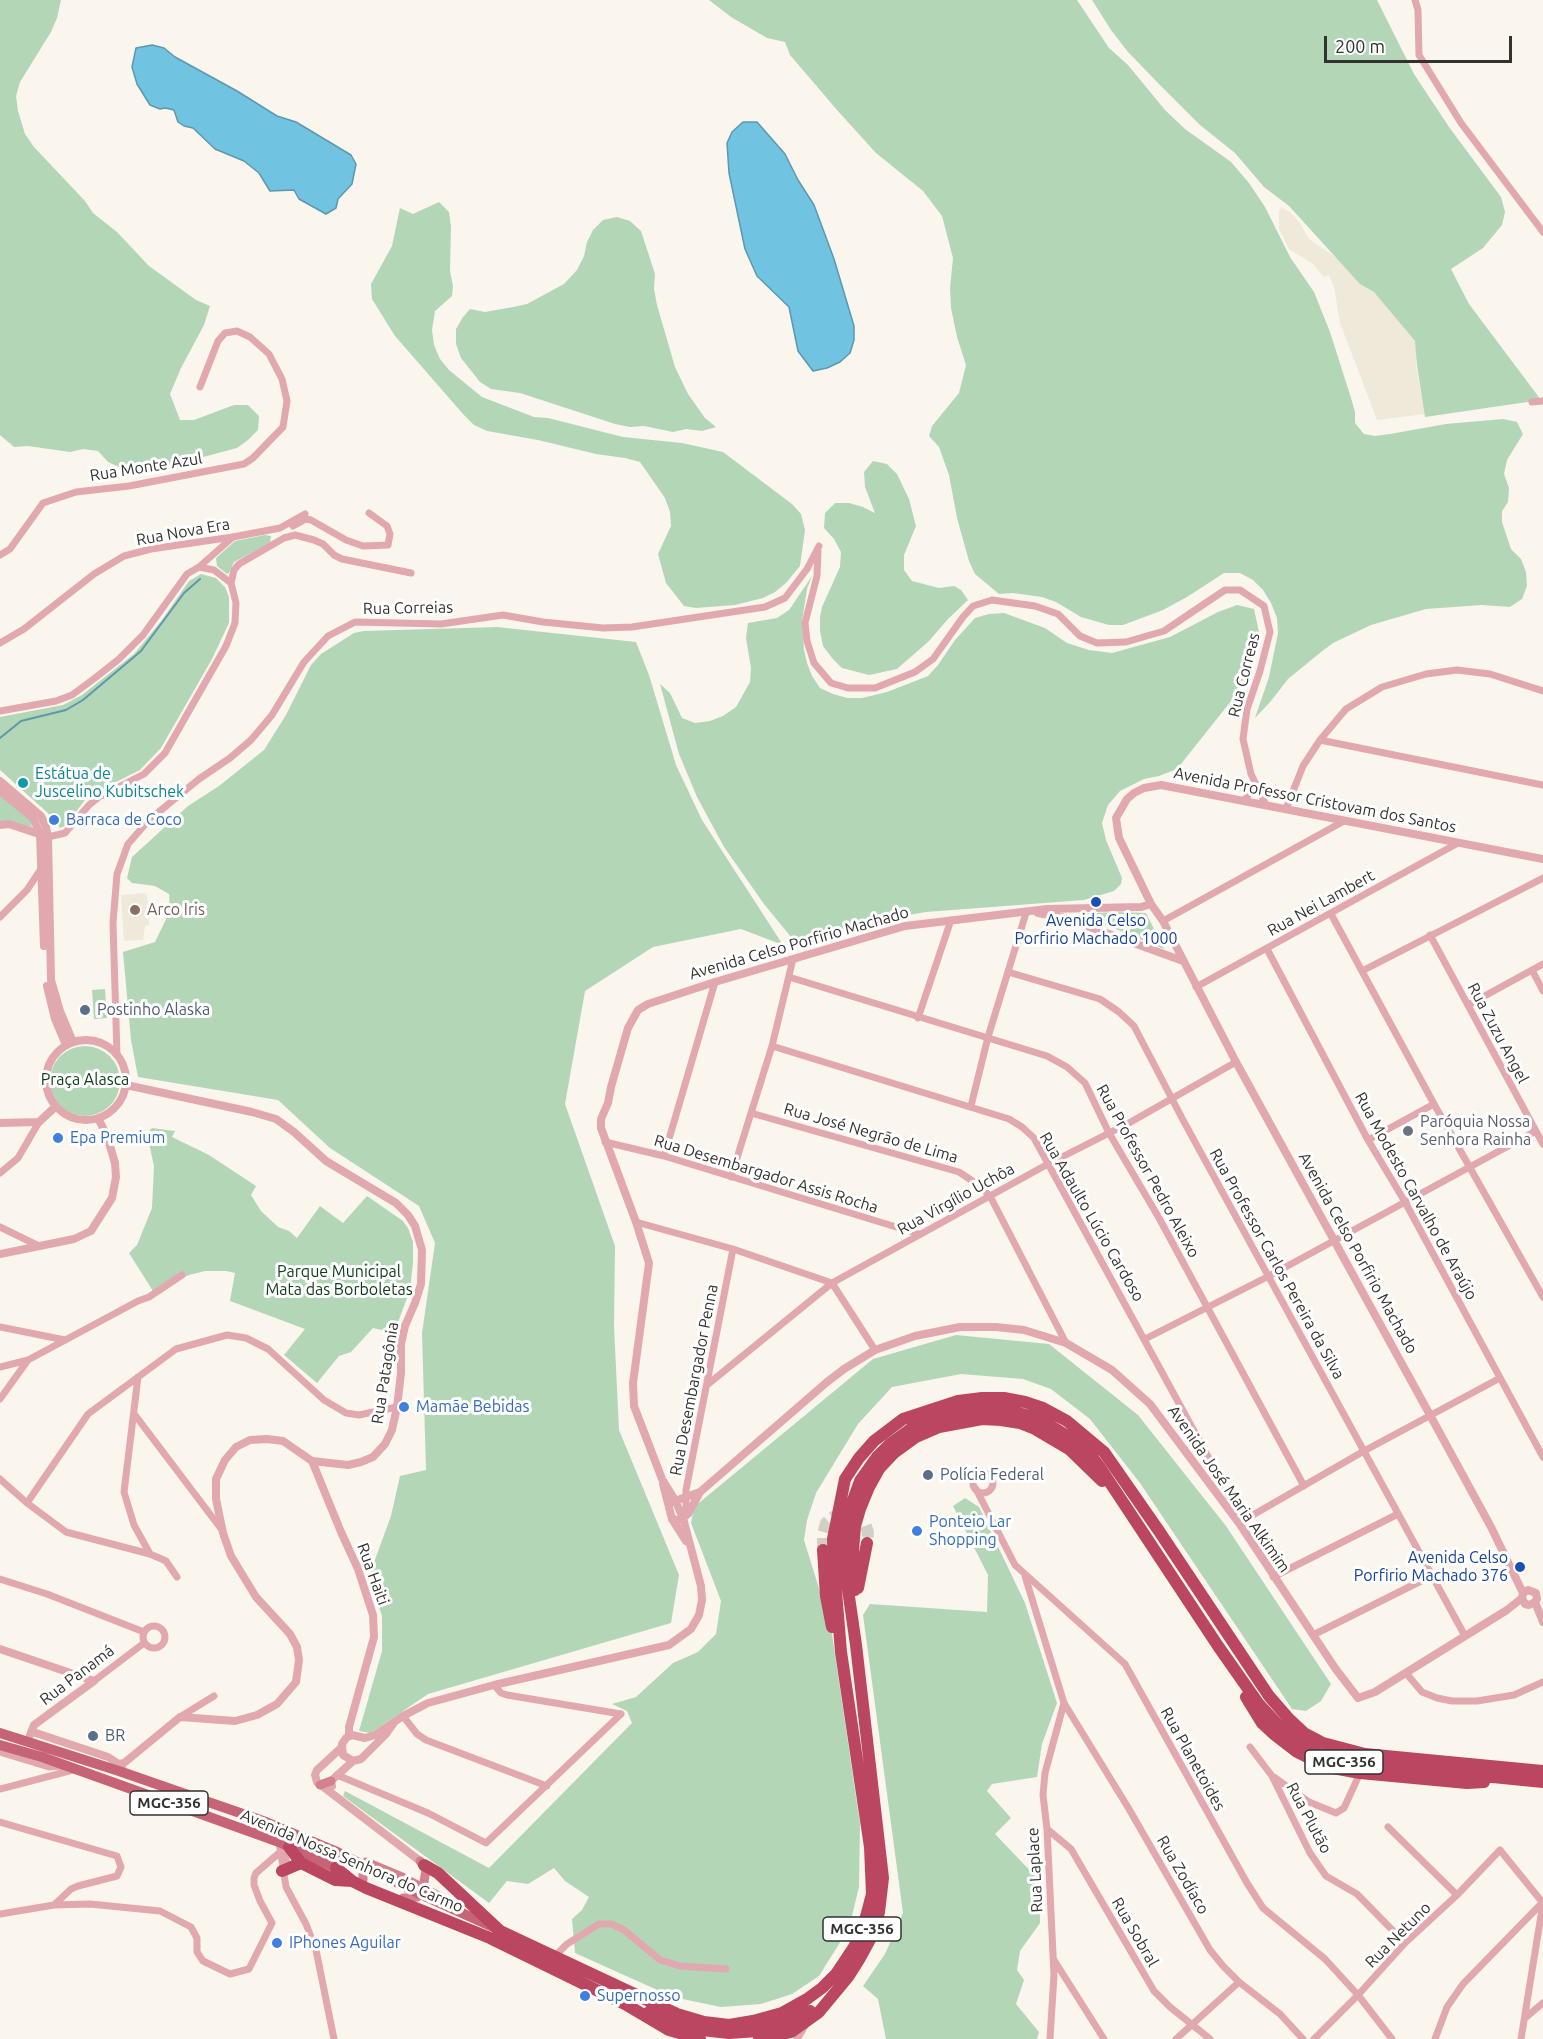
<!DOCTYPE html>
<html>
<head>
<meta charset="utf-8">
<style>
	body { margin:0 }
	#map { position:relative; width:1543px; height:2039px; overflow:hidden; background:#faf6ed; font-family:Ubuntu,sans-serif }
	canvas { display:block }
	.scale { position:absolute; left:1324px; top:36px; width:188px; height:27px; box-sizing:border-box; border:3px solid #33322f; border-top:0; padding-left:8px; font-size:18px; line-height:21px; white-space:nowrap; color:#33322f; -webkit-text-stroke:4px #fff; paint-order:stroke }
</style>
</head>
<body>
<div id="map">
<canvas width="1543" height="2039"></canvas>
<div class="scale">200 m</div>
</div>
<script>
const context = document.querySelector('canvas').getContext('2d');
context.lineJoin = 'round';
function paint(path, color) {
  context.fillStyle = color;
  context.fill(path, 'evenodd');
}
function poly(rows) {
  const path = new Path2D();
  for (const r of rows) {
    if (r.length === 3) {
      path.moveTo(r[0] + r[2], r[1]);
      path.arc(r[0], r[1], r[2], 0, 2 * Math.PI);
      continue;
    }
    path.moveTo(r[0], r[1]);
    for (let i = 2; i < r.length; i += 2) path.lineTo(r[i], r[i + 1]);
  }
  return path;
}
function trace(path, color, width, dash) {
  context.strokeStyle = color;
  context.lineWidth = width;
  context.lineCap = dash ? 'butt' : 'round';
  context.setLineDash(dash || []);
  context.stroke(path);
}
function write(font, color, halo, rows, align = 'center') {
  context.font = font + ' Ubuntu,sans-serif';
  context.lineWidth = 6;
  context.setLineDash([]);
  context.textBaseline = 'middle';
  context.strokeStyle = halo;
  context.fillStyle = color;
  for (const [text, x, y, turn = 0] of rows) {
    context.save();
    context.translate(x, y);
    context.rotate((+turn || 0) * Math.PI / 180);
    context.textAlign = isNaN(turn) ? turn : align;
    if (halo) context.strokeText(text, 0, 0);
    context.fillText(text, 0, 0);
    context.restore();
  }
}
const built = poly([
	[1281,207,1290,212,1300,223,1309,239,1337,258,1362,283,1378,295,1417,344,1416,365,1425,414,1377,420,1340,323,1334,287,1329,275,1324,277,1313,264,1289,249,1279,229,1279,211],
	[144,893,147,895,149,925,145,926,143,940,124,941,121,895]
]);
const green = poly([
	[0,0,61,0,57,18,51,32,20,82,16,96,18,111,25,134,34,147,85,201,93,213,117,232,149,266,196,300,210,306,204,325,181,368,170,394,180,420,194,420,234,405,248,405,259,416,258,430,248,440,237,448,181,463,149,469,135,470,121,468,108,462,98,451,83,449,70,452,28,446,14,447,0,435],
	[709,0,1077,0,1109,48,1128,65,1165,110,1185,129,1231,162,1249,183,1265,207,1290,257,1314,292,1330,332,1351,398,1355,412,1355,423,1364,434,1375,436,1390,434,1446,424,1503,419,1517,422,1523,434,1507,460,1504,474,1509,488,1508,502,1502,511,1502,522,1511,549,1521,559,1526,572,1527,586,1522,599,1510,607,1482,605,1426,609,1371,625,1333,643,1321,652,1288,679,1271,701,1255,718,1269,677,1278,633,1277,618,1271,603,1263,590,1253,580,1240,573,1224,573,1187,597,1163,610,1123,625,1109,625,1081,617,1056,602,1042,597,1013,593,999,594,975,574,969,561,957,518,949,475,939,447,929,436,932,426,959,393,966,365,957,337,951,308,950,288,953,258,942,216,923,191,876,153,837,110,790,55,785,42,767,38,731,17],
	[1092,0,1377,0,1414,74,1449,127,1501,197,1505,212,1502,225,1483,248,1451,269,1469,304,1541,400,1425,417,1417,365,1415,341,1374,292,1360,284,1289,206,1264,187,1235,153,1200,125,1159,84,1128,52,1111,30],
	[439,202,449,212,451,227,450,271,453,286,452,296,435,311,432,330,434,345,440,359,449,370,482,397,534,417,548,418,623,437,682,443,723,452,792,504,801,514,805,530,800,566,786,583,775,592,763,598,735,605,696,608,684,606,666,583,658,554,671,526,670,512,665,498,640,462,625,458,596,454,538,440,487,431,474,425,463,414,395,336,372,299,371,284,392,246,400,208,413,214],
	[617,217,630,221,641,231,655,274,654,289,657,305,675,367,688,394,705,418,716,427,702,431,686,429,673,432,644,426,630,427,615,424,520,393,491,389,480,382,461,358,456,344,456,329,463,317,470,309,485,312,513,307,527,304,564,284,577,270,584,256,587,242,593,230,603,220],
	[873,461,887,464,897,474,909,499,916,526,904,555,904,570,912,581,939,588,954,586,961,590,968,600,948,619,929,641,897,669,869,675,842,668,832,658,823,646,820,631,820,617,822,607,840,567,841,552,834,539,824,528,825,513,835,503,849,503,863,507,875,513,865,487,864,472],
	[265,535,271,536,270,543,234,562,229,573,227,574,217,566,216,558,235,541],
	[201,574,216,578,225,587,229,597,229,623,212,659,161,748,140,770,94,793,85,800,65,826,60,828,50,815,0,770,0,717,63,705,82,695,134,654,162,620,189,581],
	[812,576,807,589,802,621,804,650,807,663,812,676,820,688,833,694,847,698,862,698,887,692,928,676,938,665,955,640,975,618,989,614,1004,613,1045,628,1067,643,1089,650,1112,653,1170,637,1218,612,1237,605,1254,609,1259,632,1252,661,1235,696,1177,769,1159,776,1144,779,1120,791,1108,805,1102,823,1106,840,1122,878,1121,884,1114,891,1084,900,926,912,885,919,802,942,791,937,764,904,724,847,697,797,679,754,660,684,670,693,682,718,695,723,710,721,723,716,736,707,750,682,751,668,746,638,748,623,777,618,789,610],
	[497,627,636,642,649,675,676,765,702,820,783,945,741,929,653,947,585,991,565,1104,615,1246,614,1326,619,1430,679,1575,671,1623,428,1694,371,1733,359,1731,382,1651,382,1616,369,1576,391,1516,400,1476,426,1470,422,1333,435,1243,419,1206,330,1148,278,1100,138,1077,131,1040,123,952,155,942,170,911,169,894,155,886,132,883,127,878,132,857,188,806,219,786,264,750,286,715,311,665,321,654,354,633,364,631],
	[0,795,30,820,32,827,0,822],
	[1115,912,1146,913,1164,949,1080,914],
	[105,989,107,1018,94,1019,92,990],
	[85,1081,35],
	[152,1128,175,1131,172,1137,209,1155,256,1186,251,1195,261,1211,278,1227,289,1231,297,1238,320,1206,343,1223,367,1196,403,1221,408,1228,413,1242,413,1263,410,1290,394,1333,373,1328,351,1352,339,1356,317,1383,284,1355,305,1329,230,1301,235,1273,226,1271,205,1271,189,1275,153,1291,129,1253,137,1245,152,1208,154,1166,147,1134],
	[956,1335,1049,1344,1138,1415,1226,1526,1331,1684,1321,1701,1306,1711,1292,1709,1140,1483,1090,1419,1051,1389,1023,1379,961,1374,892,1387,858,1424,816,1493,807,1520,804,1540,831,1627,860,1824,859,1887,849,1928,819,1976,792,1994,761,2004,721,2007,673,1997,575,1953,572,1919,582,1910,589,1897,565,1881,554,1868,528,1884,507,1881,489,1903,343,1796,345,1791,489,1868,632,1723,627,1711,612,1704,636,1697,673,1663,698,1652,716,1634,721,1601,691,1523,694,1507,873,1359],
	[965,1498,979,1507,1025,1603,1057,1703,1042,1744,1037,1777,992,1784,987,1791,1011,1818,995,1834,1039,1880,1040,1923,1020,1951,1017,1970,1024,1980,1016,2004,1039,2032,1037,2039,886,2039,878,1999,863,1986,885,1954,903,1913,863,1615,870,1604,987,1612,988,1575,953,1506]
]);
const water = poly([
	[152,45,164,48,175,57,237,91,277,116,296,122,351,155,356,164,352,184,338,199,336,208,326,214,299,199,294,190,270,191,259,173,244,161,215,149,193,128,184,126,178,122,174,110,165,108,160,109,150,105,137,84,132,67,136,48,152,45],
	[743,122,757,122,785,154,798,180,814,205,834,259,854,326,854,340,850,353,840,362,827,368,813,371,798,351,789,307,757,276,745,249,729,173,727,143,732,132,743,122]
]);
const stream = poly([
	[0,738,21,721,66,710,83,700,141,651,184,593,200,579]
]);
const motorwayTunnel = poly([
	[823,1550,823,1534,826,1523,833,1517,855,1518,865,1524,868,1532,867,1543]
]);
const minor = poly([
	[1415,0,1418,10,1419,55,1461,123,1543,232],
	[1532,402,1543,401],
	[293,526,306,519,311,520,346,540,363,546,388,545,390,534,387,526,369,513],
	[818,551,817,576,805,623,807,641,814,663,831,683,848,688,875,688,915,672,933,659,963,617,973,606,992,600,1035,606,1058,614,1080,636,1097,643,1126,642,1164,631,1225,590,1240,590,1264,606,1270,632,1260,671,1247,709,1243,739,1251,774,1266,805],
	[0,555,10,549,43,503,76,492,129,486,244,464,253,458,283,427,287,401,282,379,269,354,250,337,237,331,225,333,218,341,200,387],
	[199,567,214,570,231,583],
	[0,643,24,629,94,574,124,556,151,549,233,537,280,528,305,514],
	[0,711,56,701,72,695,95,678,119,659,143,635,187,574,199,567,233,537],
	[1320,740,1543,785],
	[1244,801,1255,785],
	[1286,809,1303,766,1320,740,1346,709,1382,687,1426,674,1457,670,1490,674,1543,691],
	[48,837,65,833,89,805,99,797,144,774,165,753,226,646,235,623,236,603,231,583,234,570,239,564,284,538,295,535,314,540,323,544,334,555,342,559,411,573],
	[1331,914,1434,1104,1543,1297],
	[0,917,27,890,41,869],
	[1163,921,1344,821],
	[1430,935,1543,1144],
	[1267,949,1368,1140,1405,1202,1543,1457],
	[1532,970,1543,991],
	[1362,971,1543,878],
	[1008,972,1100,999,1119,1012,1134,1026,1183,1120,1465,1636],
	[789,977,1047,1056,1067,1067,1085,1083,1109,1133,1159,1218,1304,1486],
	[1196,987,1458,843],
	[1468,1005,1543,964],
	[918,1018,951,920],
	[772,1046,1009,1119,1022,1127,1034,1138,1235,1506,1239,1523,1364,1451,1500,1378],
	[117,1055,113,923,117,874,128,844,149,820,199,779,230,758,251,740,272,715,304,662,328,636,355,622,441,624,503,615,543,622,603,628,632,627,765,607,785,598,807,569,819,546],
	[971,1106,988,1037,1026,913],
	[751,1113,959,1172,977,1184,990,1196,1066,1343],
	[1368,1140,1434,1104],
	[605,1142,664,1156,919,1234],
	[664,1156,715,982],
	[0,1173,18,1158,39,1122],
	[731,1177,772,1046,793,959],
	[636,1222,733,1249,832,1283,875,1350],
	[0,1227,39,1246],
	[0,1327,65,1340],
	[1145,1339,1269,1276,1536,1131],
	[0,1367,28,1360,138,1301,149,1297,182,1275],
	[138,1377,124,1492,134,1525,150,1554],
	[707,1385,832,1283,1048,1164,1129,1123,1236,1062],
	[0,1399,28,1360],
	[135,1415,222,1530],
	[983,1483,10],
	[0,1479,27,1503,66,1532,150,1554,166,1561,177,1577],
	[976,1489,1015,1565,1125,1664,1247,1883,1263,1908,1325,1959,1358,1995,1392,2039],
	[27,1503,88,1414,176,1349,227,1335,246,1338,268,1349,324,1400,346,1413,359,1415,397,1407],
	[686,1515,686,1490,733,1249],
	[1025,1576,1064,1703,1129,1809,1210,1950,1223,1966,1239,1982,1280,2014,1303,2039],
	[1273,1577,1398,1514],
	[0,1579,47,1594,144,1632],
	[154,1637,11],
	[1313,1635,1433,1575],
	[1406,1673,1422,1692,1437,1698,1452,1701,1477,1701,1514,1695,1543,1682],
	[94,1681,144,1643],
	[494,1685,501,1693,507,1695,621,1714],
	[403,1716,417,1734,426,1740,547,1786],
	[180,1717,214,1696],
	[1250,1747,1272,1776,1310,1853,1326,1876,1357,1894,1405,1943],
	[0,1752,49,1767,61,1766],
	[337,1775,428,1813,486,1843,621,1714],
	[1274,1777,1309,1802,1336,1813,1344,1808,1360,1773],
	[0,1789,73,1770],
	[0,1822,117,1856,121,1867,117,1876,78,1886,71,1889,54,1905],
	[1388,1827,1457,1895],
	[1047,1829,1071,1849,1154,1991,1170,2007,1210,2039],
	[279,1842,286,1887,306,1924,316,1950,334,2039],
	[0,1914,54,1905,90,1904,160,1911,191,1927,197,1938,197,1952,203,1961,230,1974,249,1969,272,1923,260,1901,254,1885,254,1878,256,1873,279,1853,283,1854,286,1859,287,1863,283,1870],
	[555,1956,567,1944,599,1924,611,1924,624,1930,660,1960,680,1966,726,1969],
	[1054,1960,1104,2039],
	[1525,2018,1543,2003],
	[797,2039,805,2026],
	[1050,2039,1054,1975,1047,1829,1043,1795,1045,1773,1064,1703],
	[1176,2039,1239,1982],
	[1314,2039,1358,1995,1405,1943,1457,1895,1500,1850,1543,1903,1521,2039],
	[1435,2039,1447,2007,1463,1984,1543,1902]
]);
const tertiary = poly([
	[0,781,41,816,46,827,48,837,51,980,60,1011,73,1042],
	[0,791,33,818,40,834,44,946],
	[0,825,9,824,42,835],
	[1038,913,1065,918,1183,961],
	[47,986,55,1019,66,1045],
	[86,1080,40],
	[0,1123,39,1122,56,1106],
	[0,1254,74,1239,91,1231,112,1198,116,1177,115,1163,107,1136,98,1118],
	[312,1461,341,1532,358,1569,373,1615,374,1637,349,1727,349,1736],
	[663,1484,672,1519,686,1541],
	[672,1502,700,1492],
	[672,1519,678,1520,683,1518,688,1514,700,1492,827,1382,844,1369,875,1350,915,1336,960,1327,996,1327,1024,1330,1066,1343,1112,1370,1150,1404,1239,1523,1335,1668,1358,1698,1375,1692,1507,1610,1522,1598],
	[1523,1593,1491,1527,1430,1415,1236,1062,1163,921,1151,904,1119,838,1116,818,1127,799,1134,793,1144,788,1161,785,1543,859],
	[1535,1602,1529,1605,1525,1604,1522,1598,1523,1593,1528,1590,1536,1593,1537,1599,1535,1602,1543,1622],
	[0,1649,94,1681],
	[393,1724,386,1734,361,1759,353,1761,343,1755,342,1744,346,1738,352,1735,365,1738,375,1735,403,1716,428,1703,494,1685,669,1645,691,1629,699,1615,702,1600,701,1586,683,1518,675,1500,662,1479,634,1406,633,1383,649,1263,636,1222,601,1128,601,1119,608,1103,611,1087,628,1028,638,1010,648,1004,715,982,905,926,1047,909,1141,907,1151,904],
	[33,1732,108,1757,122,1766],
	[30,1735,34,1725,94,1681],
	[341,1748,317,1770,315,1775,317,1782,420,1861],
	[119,1764,124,1763,180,1717,235,1721,257,1715,277,1704,296,1682,299,1660,297,1647,290,1634,256,1597,231,1556,223,1533,216,1499,216,1479,225,1460,236,1447,250,1440,267,1439,283,1441,312,1461,348,1465,361,1462,373,1457,385,1444,392,1430,397,1407,401,1373,401,1344,405,1326,415,1303,421,1284,422,1250,415,1226,408,1215,396,1203,326,1161,294,1132,276,1119,252,1112,126,1085],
	[332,1786,331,1781,353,1761]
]);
const secondary = poly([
	[320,1785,331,1781],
	[366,1862,402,1877,458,1906],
	[363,1880,363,1870,370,1863],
	[403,1898,417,1897,423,1888,426,1870,420,1861]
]);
const primary = poly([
	[0,1733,119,1771,266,1822,335,1851,420,1894,495,1928],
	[0,1745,42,1757,279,1842,336,1868]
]);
const motorway = poly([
	[823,1550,826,1596,832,1627],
	[858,1588,867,1543],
	[855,1590,853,1551,855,1526,860,1509,869,1487,879,1469,894,1453,916,1437,939,1427,982,1419,1001,1420,1020,1423,1035,1429,1069,1449,1102,1481],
	[1246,1697,1262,1723,1275,1735,1297,1752,1317,1762,1333,1768,1360,1773,1467,1783,1484,1782],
	[289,1847,301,1863],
	[424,1865,438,1873,500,1931,677,2014,704,2022,729,2025,753,2021,782,2013,807,1999,822,1988,836,1974,854,1947,863,1928,872,1894,870,1847,841,1652,834,1567,833,1539,845,1479,859,1458,874,1441,903,1419,958,1401,982,1398,1004,1398,1025,1402,1043,1408,1067,1421,1104,1452,1159,1531,1269,1696,1289,1719,1304,1733,1323,1743,1365,1754,1543,1771],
	[336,1868,352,1881,366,1888,490,1938,625,2004,669,2030,700,2039],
	[282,1871,301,1863,335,1880,352,1881],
	[649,2012,702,2030,729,2033,758,2031,787,2023,810,2011],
	[759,2039,791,2032,819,2012,848,1977,860,1958,872,1936,879,1912,883,1878,856,1645,844,1562,845,1538,849,1511,860,1481,877,1457,890,1444,912,1428,936,1418,958,1411,976,1408,1000,1408,1040,1419,1075,1441,1093,1458,1101,1469,1218,1646,1258,1703,1281,1728,1297,1741,1318,1754,1342,1762,1543,1782]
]);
const markers = [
	[23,783,6,"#0f9aa8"],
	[54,820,6,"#3f7fe0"],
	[1096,902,6,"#1a4fb4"],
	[135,910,6,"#8d6e63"],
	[85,1010,6,"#5c6f8a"],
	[1408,1131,6,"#6b7280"],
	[58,1138,6,"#3f7fe0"],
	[404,1407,6,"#3f7fe0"],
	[928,1475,6,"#5c6f8a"],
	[917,1531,6,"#3f7fe0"],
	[1520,1567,6,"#1a4fb4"],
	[93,1736,6,"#5c6f8a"],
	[277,1943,6,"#3f7fe0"],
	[585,1996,6,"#3f7fe0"]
];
const shields = [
	[1344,1762,78],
	[169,1803,78],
	[862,1929,78]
];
const shieldNames = [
	["MGC-356",1344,1762],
	["MGC-356",169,1803],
	["MGC-356",862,1929]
];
const streetNames = [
	["Rua Monte Azul",146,467,-9],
	["Rua Nova Era",183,532,-10],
	["Rua Correias",408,608,-1],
	["Rua Correas",1244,675,-76],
	["Avenida Professor Cristovam dos Santos",1315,800,11],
	["Rua Nei Lambert",1321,903,-29],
	["Avenida Celso Porfirio Machado",799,943,-16],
	["Rua Zuzu Angel",1498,1033,62],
	["Rua José Negrão de Lima",871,1133,16],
	["Rua Professor Pedro Aleixo",1148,1171,61],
	["Rua Desembargador Assis Rocha",766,1174,17],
	["Rua Modesto Carvalho de Araújo",1416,1196,61],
	["Rua Virgílio Uchôa",956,1199,-29],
	["Rua Adaulto Lúcio Cardoso",1092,1217,60],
	["Avenida Celso Porfirio Machado",1358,1253,61],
	["Rua Professor Carlos Pereira da Silva",1277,1264,61],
	["Rua Patagônia",385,1373,-81],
	["Rua Desembargador Penna",694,1380,-79],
	["Avenida José Maria Alkimim",1229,1489,55],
	["Rua Haiti",373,1574,70],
	["Rua Panamá",77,1675,-37],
	["Rua Planetoides",1193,1759,61],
	["Rua Plutão",1309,1818,62],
	["Avenida Nossa Senhora do Carmo",352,1861,23],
	["Rua Laplace",1035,1870,-93],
	["Rua Zodíaco",1183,1875,60],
	["Rua Sobral",1135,1932,60],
	["Rua Netuno",1398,1935,-45]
];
const cultureNames = [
	["Estátua de",35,774],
	["Juscelino Kubitschek",35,792]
];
const shopNames = [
	["Barraca de Coco",66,820],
	["Epa Premium",70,1138],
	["Mamãe Bebidas",416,1407],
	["Ponteio Lar",929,1522],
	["Shopping",929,1540],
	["IPhones Aguilar",289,1943],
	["Supernosso",597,1996]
];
const educationNames = [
	["Arco Iris",147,910]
];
const transitNames = [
	["Avenida Celso",1096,921],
	["Porfirio Machado 1000",1096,939],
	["Avenida Celso",1508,1558,"right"],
	["Porfirio Machado 376",1508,1576,"right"]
];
const serviceNames = [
	["Postinho Alaska",97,1010],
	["Polícia Federal",940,1475],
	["BR",105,1736]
];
const parkNames = [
	["Praça Alasca",85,1080],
	["Parque Municipal",339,1272],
	["Mata das Borboletas",339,1290]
];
const worshipNames = [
	["Paróquia Nossa",1420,1122],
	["Senhora Rainha",1420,1140]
];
paint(built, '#efe9d9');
paint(green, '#b3d6b6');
paint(water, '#70c3e1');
trace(water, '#5e98ac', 1.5);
trace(stream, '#5e98ac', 2);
trace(motorwayTunnel, '#d2cfc7', 12, [12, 6]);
trace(minor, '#e1a8b0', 7);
trace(tertiary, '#e1a8b0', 8);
trace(secondary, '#d3818e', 9);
trace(primary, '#c76376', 10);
trace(motorway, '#bb4661', 12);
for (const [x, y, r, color] of markers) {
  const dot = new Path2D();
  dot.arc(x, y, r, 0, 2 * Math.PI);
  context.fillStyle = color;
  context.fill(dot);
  trace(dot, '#fff', 2);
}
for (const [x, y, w] of shields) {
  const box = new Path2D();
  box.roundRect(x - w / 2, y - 12, w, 24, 4.5);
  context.fillStyle = '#fff';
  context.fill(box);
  trace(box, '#33322f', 1.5);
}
write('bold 15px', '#33322f', null, shieldNames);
write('16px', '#33322f', '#fff', streetNames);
write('16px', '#0d838f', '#fff', cultureNames, 'left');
write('16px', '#366cbe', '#fff', shopNames, 'left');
write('16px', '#785e54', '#fff', educationNames, 'left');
write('16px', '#164399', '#fff', transitNames);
write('16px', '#4e5e75', '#fff', serviceNames, 'left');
write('16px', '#103919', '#fff', parkNames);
write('16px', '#5b616d', '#fff', worshipNames, 'left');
</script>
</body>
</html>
